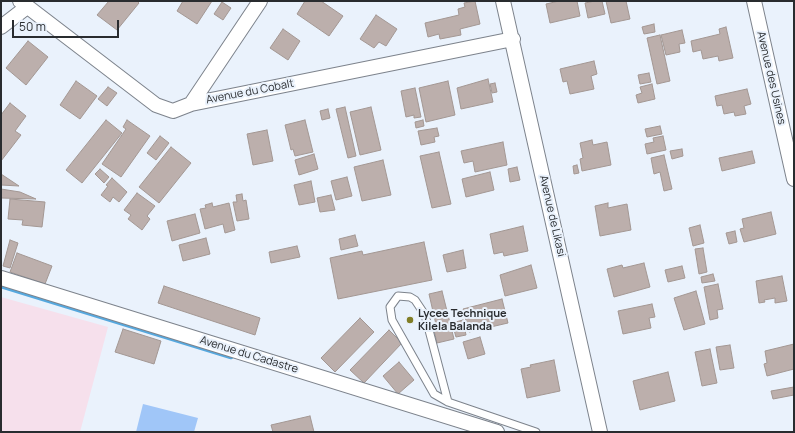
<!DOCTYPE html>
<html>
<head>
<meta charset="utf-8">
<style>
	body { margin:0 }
	#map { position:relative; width:795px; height:433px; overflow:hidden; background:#eaf2fc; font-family:Manrope,sans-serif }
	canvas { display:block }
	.frame { position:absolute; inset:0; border:2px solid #292c2f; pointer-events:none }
	.scale { position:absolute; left:12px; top:20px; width:107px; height:18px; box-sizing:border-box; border:2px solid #292c2f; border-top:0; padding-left:5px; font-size:12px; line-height:14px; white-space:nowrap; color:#292c2f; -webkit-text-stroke:3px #eaf2fc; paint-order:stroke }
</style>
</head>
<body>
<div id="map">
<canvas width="795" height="433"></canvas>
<div class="frame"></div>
<div class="scale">50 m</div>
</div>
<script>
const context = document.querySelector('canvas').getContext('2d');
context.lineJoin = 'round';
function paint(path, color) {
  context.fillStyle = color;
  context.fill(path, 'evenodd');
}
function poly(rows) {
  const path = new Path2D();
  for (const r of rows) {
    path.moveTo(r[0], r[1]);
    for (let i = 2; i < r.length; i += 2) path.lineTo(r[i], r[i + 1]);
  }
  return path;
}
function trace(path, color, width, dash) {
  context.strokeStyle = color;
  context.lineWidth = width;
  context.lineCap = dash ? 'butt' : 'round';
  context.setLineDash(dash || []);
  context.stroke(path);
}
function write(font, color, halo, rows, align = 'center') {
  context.font = font + ' Manrope,sans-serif';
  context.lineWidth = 4;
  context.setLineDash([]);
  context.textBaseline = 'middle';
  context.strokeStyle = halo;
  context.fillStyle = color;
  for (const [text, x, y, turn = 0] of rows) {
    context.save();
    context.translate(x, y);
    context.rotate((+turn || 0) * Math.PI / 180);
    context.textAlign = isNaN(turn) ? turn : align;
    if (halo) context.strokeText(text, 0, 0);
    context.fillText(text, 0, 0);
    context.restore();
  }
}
const education = poly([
	[1,297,108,327,80,432,1,432]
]);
const green = poly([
	[143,404,198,418,194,432,136,432]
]);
const stream = poly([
	[1,286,231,357]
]);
const building = poly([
	[109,1,137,1,139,3,117,30,97,15,109,1],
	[183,1,212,1,197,24,177,11,183,1],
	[305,1,321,1,343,16,329,36,297,14,305,1],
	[475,1,480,24,460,29,461,35,440,39,439,34,428,37,425,23,459,15,458,9,465,7,464,3,475,1],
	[559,1,577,1,580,16,550,23,546,4,559,1],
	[595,1,602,1,605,14,588,18,585,3,595,1],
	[606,1,626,1,630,19,611,23,606,1],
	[222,2,231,8,223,20,214,14,222,2],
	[376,15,397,29,386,46,379,42,374,48,360,39,376,15],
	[654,24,655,32,644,34,642,27,654,24],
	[726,27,733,58,719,61,718,56,703,59,701,50,693,52,691,41,720,34,719,29,726,27],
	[283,29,300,41,288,60,270,48,283,29],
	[682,30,685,43,679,44,680,52,666,55,661,35,682,30],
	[660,35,670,81,657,84,647,38,660,35],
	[28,41,48,57,26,85,6,68,28,41],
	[594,61,597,74,591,76,594,89,570,94,567,81,563,82,560,69,594,61],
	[649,73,651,82,640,84,638,75,649,73],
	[488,79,493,102,461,109,457,88,488,79],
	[76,81,97,96,80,119,60,105,76,81],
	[448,81,455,115,426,122,419,88,448,81],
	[495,83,497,92,492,93,490,84,495,83],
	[652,84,655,99,638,103,636,95,642,93,640,87,652,84],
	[108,87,117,93,107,106,98,99,108,87],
	[415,88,421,117,414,118,414,115,406,117,401,91,415,88],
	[747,89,751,104,744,106,746,114,735,116,734,112,724,114,722,105,717,106,715,96,747,89],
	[10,103,26,116,15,131,21,135,1,161,1,115,10,103],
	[345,107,356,156,348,158,336,109,345,107],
	[371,107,381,150,360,155,350,112,371,107],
	[328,109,330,118,322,120,320,111,328,109],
	[106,120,122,133,82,183,66,170,106,120],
	[127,120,150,136,121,177,102,164,126,129,123,127,127,120],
	[305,120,313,152,295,156,293,149,291,150,285,125,305,120],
	[423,120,424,126,416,128,415,122,423,120],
	[660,126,662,134,647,137,645,129,660,126],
	[437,128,439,136,434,137,435,142,421,145,418,131,437,128],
	[267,130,273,161,253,165,247,134,267,130],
	[160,136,169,143,156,160,147,153,160,136],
	[663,136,666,150,647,154,645,144,654,142,653,138,663,136],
	[592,140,593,145,607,142,611,165,582,171,580,159,583,158,580,143,592,140],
	[503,142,507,165,475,172,473,161,464,163,461,151,503,142],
	[171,147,191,163,159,203,139,187,171,147],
	[682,149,683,156,672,159,670,151,682,149],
	[752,151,755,163,722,171,719,158,752,151],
	[439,152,451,204,432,208,420,156,439,152],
	[314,154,318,169,299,175,295,160,314,154],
	[664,155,672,189,664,191,660,172,654,174,651,158,664,155],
	[383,160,391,195,362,201,354,167,383,160],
	[577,165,579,173,574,174,573,166,577,165],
	[517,167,520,180,510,182,508,169,517,167],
	[100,169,109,177,104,183,95,174,100,169],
	[490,172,494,190,466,197,462,179,490,172],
	[1,174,19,186,1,185,1,174],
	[347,177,352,196,336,200,331,181,347,177],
	[112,178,127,192,119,202,113,197,110,202,101,195,108,186,106,185,112,178],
	[311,181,315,202,299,205,294,185,311,181],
	[1,189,20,192,36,199,1,198,1,189],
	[137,193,155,206,147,216,150,219,142,230,128,219,131,215,124,210,137,193],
	[242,194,243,201,246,200,249,219,237,221,233,202,237,202,236,195,242,194],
	[331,195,335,210,320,212,317,198,331,195],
	[10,199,45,202,42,227,22,225,23,220,8,219,10,199],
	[212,203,213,207,229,203,235,230,225,233,223,224,205,229,200,209,206,208,205,205,212,203],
	[608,203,608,208,627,204,631,230,600,236,595,206,608,203],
	[771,212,776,234,744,242,740,229,744,228,742,219,771,212],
	[195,214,200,233,172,241,167,221,195,214],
	[700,225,704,243,693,246,689,228,700,225],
	[523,226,528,251,504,256,503,252,494,254,490,234,523,226],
	[735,231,737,242,729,244,726,233,735,231],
	[355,235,358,246,341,250,339,239,355,235],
	[206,238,210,254,183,261,179,245,206,238],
	[10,240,18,243,10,268,3,266,10,240],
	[424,242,432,280,338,299,330,258,362,251,363,255,424,242],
	[297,246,300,257,271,263,269,252,297,246],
	[703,248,707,272,699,274,695,249,703,248],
	[463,250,466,268,447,272,443,255,463,250],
	[17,253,52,266,45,284,10,272,17,253],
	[644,263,650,287,614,297,607,269,622,265,623,268,644,263],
	[531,265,537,288,505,296,500,275,531,265],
	[682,266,685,278,668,282,665,270,682,266],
	[713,274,715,281,702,283,701,277,713,274],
	[782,276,787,301,775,303,775,298,764,300,765,302,759,303,756,281,782,276],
	[718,284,723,309,717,310,718,318,710,320,704,287,718,284],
	[164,286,260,318,255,335,158,303,164,286],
	[442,291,454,339,437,343,434,330,437,329,429,294,442,291],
	[696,291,705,324,684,330,674,298,696,291],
	[502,299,508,323,469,332,463,309,502,299],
	[652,304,655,317,649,318,651,328,623,334,618,311,652,304],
	[360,318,374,332,335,372,321,358,360,318],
	[463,320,466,335,456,337,452,323,463,320],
	[123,329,161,341,154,364,115,352,123,329],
	[389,330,402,343,364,383,350,370,389,330],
	[480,337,485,354,468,359,463,342,480,337],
	[794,344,794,369,767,376,764,364,767,363,765,351,794,344],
	[730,345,734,368,720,370,716,347,730,345],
	[710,349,717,383,702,386,695,352,710,349],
	[554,360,560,391,527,398,521,369,531,367,530,365,554,360],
	[399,362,414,380,398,394,383,376,399,362],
	[668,372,675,401,640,410,633,381,668,372],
	[794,387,794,395,773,399,771,391,794,387],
	[310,416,314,432,273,432,271,425,310,416]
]);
const service = poly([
	[448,402,425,315,415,300,410,297,398,296,390,307,392,320,434,394,448,402,536,432]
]);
const minor = poly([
	[20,1,156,105,173,111,191,104,513,39],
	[503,1,600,432],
	[754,1,794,179],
	[1,27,27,7],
	[191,104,260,1],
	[1,278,497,432]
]);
const markers = [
	[410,320,4,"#817e26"]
];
const streetNames = [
	["Avenue des Usines",771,78,77],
	["Avenue du Cobalt",250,92,-11],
	["Avenue de Likasi",552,216,77],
	["Avenue du Cadastre",249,355,17]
];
const poiNames = [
	["Lycee Technique",418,314],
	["Kilela Balanda",418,327]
];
paint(education, '#f6e0ec');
paint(green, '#a0c6f8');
trace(stream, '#56a8de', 4.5);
paint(building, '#bcafac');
trace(building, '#a39793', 1);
trace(service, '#7d838c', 9);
trace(minor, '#7d838c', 16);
trace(service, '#fff', 7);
trace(minor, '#fff', 14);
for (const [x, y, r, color] of markers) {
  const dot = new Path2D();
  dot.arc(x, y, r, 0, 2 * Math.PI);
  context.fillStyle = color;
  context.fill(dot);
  trace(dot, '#eaf2fc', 1.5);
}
write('11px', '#292c2f', '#eaf2fc', streetNames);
write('bold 11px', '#292c2f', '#eaf2fc', poiNames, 'left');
</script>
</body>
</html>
